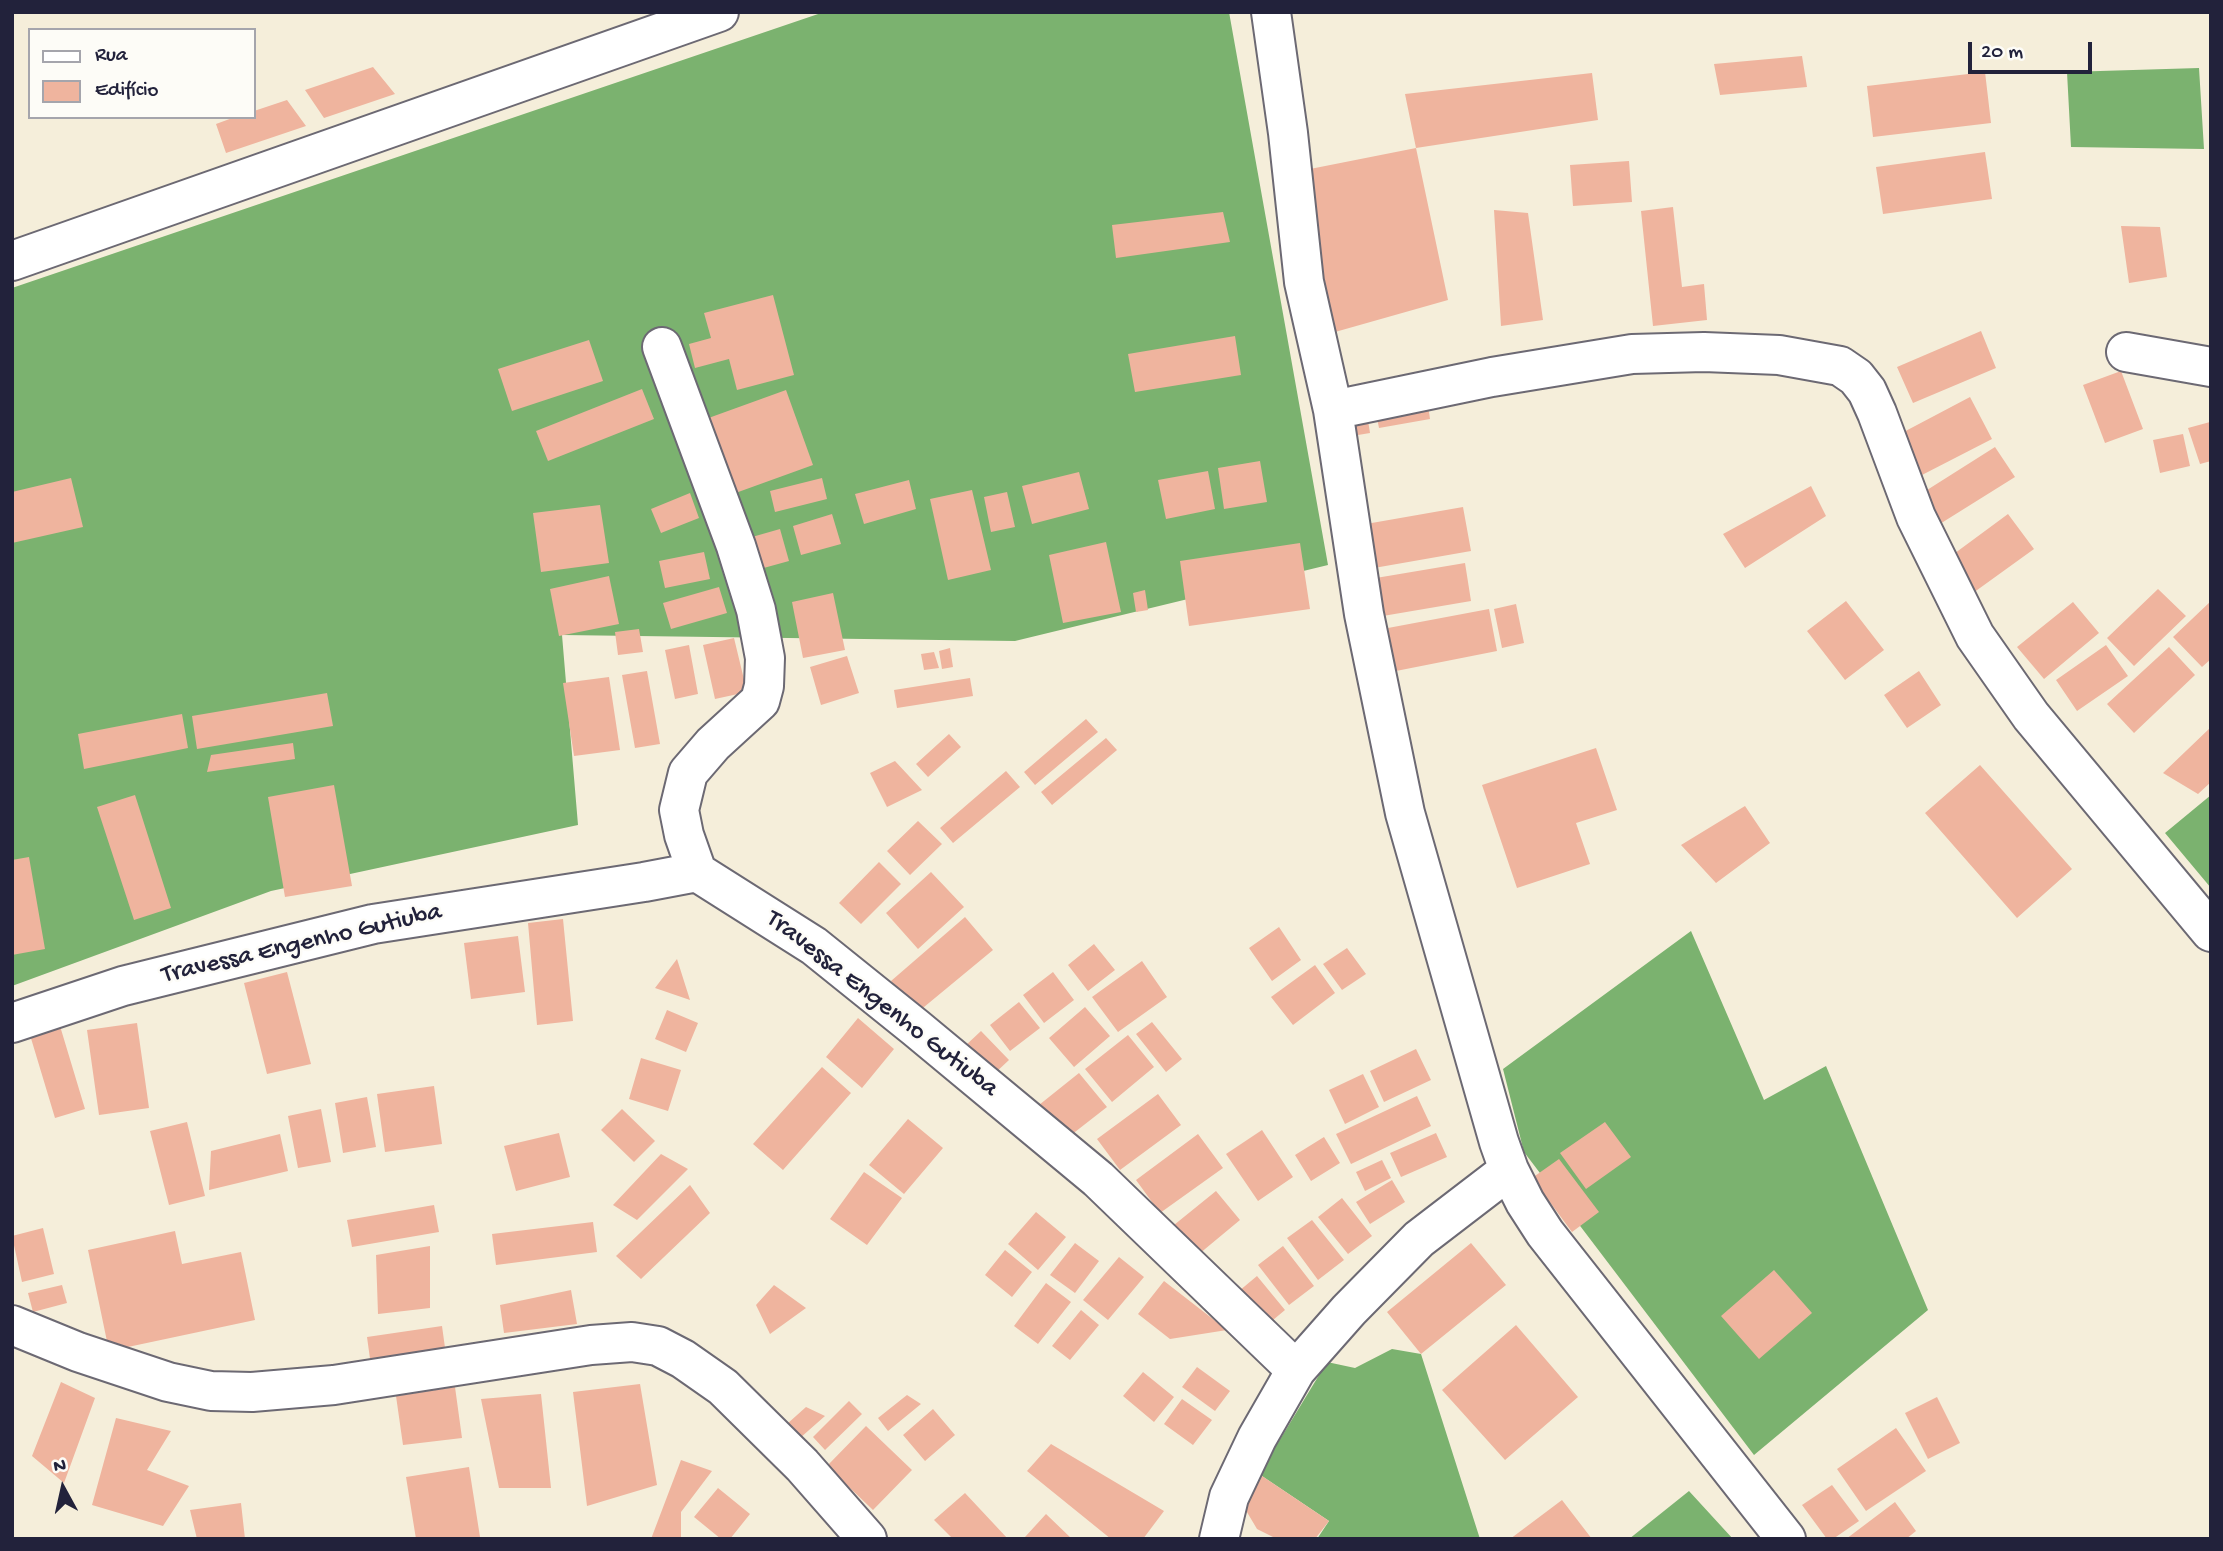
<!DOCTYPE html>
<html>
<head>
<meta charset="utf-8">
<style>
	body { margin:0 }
	#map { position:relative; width:2223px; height:1551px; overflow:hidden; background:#f5eeda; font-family:"Gochi Hand",sans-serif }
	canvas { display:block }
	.frame { position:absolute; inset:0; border:14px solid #22223b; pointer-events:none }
	.legend { position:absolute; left:28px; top:28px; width:228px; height:91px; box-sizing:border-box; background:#fdfcf7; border:2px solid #a5a5ac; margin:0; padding:9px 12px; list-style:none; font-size:21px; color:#22223b }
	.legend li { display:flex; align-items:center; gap:14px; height:35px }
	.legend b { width:35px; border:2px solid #a5a5ac }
	.north { position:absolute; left:28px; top:1453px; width:70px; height:70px; -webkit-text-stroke:5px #fdfcf7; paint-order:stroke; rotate:352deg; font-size:19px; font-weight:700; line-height:28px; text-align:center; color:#22223b }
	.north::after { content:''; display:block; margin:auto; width:24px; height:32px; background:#22223b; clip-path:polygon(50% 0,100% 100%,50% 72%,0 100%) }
	.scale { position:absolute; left:1968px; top:42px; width:124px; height:32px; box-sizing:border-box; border:4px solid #22223b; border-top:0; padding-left:9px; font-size:21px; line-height:24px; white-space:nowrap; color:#22223b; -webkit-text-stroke:5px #fdfcf7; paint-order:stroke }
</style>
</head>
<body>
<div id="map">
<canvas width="2223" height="1551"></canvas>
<div class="frame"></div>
<ul class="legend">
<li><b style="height:9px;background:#fff"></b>Rua</li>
<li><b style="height:19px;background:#efb49e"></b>Edifício</li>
</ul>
<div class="north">N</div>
<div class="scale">20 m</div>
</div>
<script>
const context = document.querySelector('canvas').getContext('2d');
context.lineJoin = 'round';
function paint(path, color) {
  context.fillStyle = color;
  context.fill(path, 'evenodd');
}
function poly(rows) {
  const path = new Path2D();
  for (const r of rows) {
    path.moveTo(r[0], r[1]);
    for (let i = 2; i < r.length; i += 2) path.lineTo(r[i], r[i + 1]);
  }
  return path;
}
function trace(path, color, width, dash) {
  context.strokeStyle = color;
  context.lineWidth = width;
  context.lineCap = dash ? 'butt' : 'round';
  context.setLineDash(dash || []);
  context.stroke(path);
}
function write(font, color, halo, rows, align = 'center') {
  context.font = font + ' "Gochi Hand",sans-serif';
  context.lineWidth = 5;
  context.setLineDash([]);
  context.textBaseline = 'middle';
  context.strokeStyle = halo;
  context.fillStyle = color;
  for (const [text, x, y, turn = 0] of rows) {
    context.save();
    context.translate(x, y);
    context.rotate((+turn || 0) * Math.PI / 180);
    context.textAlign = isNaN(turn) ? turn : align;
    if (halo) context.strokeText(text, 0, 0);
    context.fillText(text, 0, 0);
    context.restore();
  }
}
const forest = poly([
	[824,12,1229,12,1328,565,1015,641,562,635,578,825,271,891,12,986,12,288],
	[2199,68,2204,149,2071,147,2067,72],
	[2211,795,2211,888,2165,833],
	[1691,931,1764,1100,1826,1066,1928,1310,1754,1455,1524,1152,1503,1069],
	[1392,1349,1421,1354,1480,1539,1317,1539,1329,1521,1259,1474,1327,1362,1355,1368],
	[1689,1491,1733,1539,1629,1539]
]);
const building = poly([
	[1802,56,1807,87,1720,95,1714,64],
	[373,67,395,94,324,118,305,90],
	[1985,72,1991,123,1873,137,1867,86],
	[1592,73,1598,120,1416,148,1405,94],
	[287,100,306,126,226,153,216,124,235,117,254,117,254,111],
	[1416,148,1448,300,1328,334,1305,170],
	[1985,152,1992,199,1883,214,1876,167],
	[1629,161,1632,202,1573,206,1570,165],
	[1673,207,1682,287,1704,284,1707,320,1653,326,1641,211],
	[1494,210,1528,213,1543,320,1501,326],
	[1223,212,1230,242,1116,258,1112,225],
	[2121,226,2160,227,2167,277,2129,283],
	[773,295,794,375,737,390,729,359,695,368,689,344,711,338,704,313],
	[1981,331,1996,368,1913,403,1897,367],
	[1235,336,1241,375,1135,392,1128,354],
	[589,340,603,381,512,411,498,369],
	[2121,371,2143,429,2105,443,2083,385],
	[642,389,654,419,548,461,536,431],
	[786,390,813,465,730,495,703,420],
	[1970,397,1992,439,1920,476,1898,435],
	[1427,398,1430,419,1379,428,1375,408],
	[1367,414,1370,433,1346,437,1343,418],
	[2210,422,2211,461,2200,464,2188,428],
	[2183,434,2190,466,2160,473,2153,440],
	[1995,447,2015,477,1935,527,1916,497],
	[1260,461,1267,502,1224,509,1218,468],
	[1208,471,1215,509,1166,519,1158,480],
	[1079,472,1089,509,1032,524,1022,486],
	[71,478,83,527,12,543,12,492],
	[822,478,827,499,775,512,770,491],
	[909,480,916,509,864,524,855,494],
	[1811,486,1826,516,1745,568,1723,534],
	[972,490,991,570,948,580,930,499],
	[1007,492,1015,527,991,532,984,497],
	[690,493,699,518,661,533,651,509],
	[600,505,609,563,541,572,533,513],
	[1463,507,1471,551,1374,568,1366,524],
	[832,514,841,544,801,555,793,526],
	[2008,514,2034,549,1973,593,1947,559],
	[780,529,789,561,760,569,752,537],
	[1106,542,1121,612,1063,623,1049,555],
	[1300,543,1310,609,1189,626,1180,561],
	[704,552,710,579,665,588,659,561],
	[1465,563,1471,601,1377,617,1370,579],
	[609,576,619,624,559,636,550,589],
	[719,587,727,613,671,629,663,603],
	[2158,589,2186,616,2134,666,2107,638],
	[1145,590,1148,610,1136,612,1133,593],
	[833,593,845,650,803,658,792,602],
	[1846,601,1884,650,1845,680,1807,631],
	[2211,601,2211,659,2202,667,2173,637],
	[2073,602,2099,633,2044,679,2017,647],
	[1516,604,1524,643,1502,648,1494,609],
	[1489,609,1497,651,1396,671,1388,628],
	[639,629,643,652,618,655,615,632],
	[734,638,747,692,715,699,703,645],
	[689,645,698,694,675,699,665,650],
	[2106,645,2128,676,2077,711,2056,680],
	[2169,647,2195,675,2134,733,2107,704],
	[950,648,953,667,942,669,939,651],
	[934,652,939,668,924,670,921,654],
	[847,656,859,693,821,705,810,667],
	[647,671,660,744,635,748,622,675],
	[1919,671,1941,705,1907,728,1884,695],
	[609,677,620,750,574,756,563,683],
	[970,678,973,696,897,708,894,690],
	[327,693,333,726,197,749,192,716],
	[182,714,188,748,84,769,78,734],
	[1086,719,1098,732,1035,785,1024,772],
	[2211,727,2211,782,2198,794,2163,773],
	[949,734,961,747,928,777,916,764],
	[1106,738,1117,750,1052,805,1041,792],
	[293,743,295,759,207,772,211,755],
	[1596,748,1617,810,1576,823,1590,864,1517,888,1482,785],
	[895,761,922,790,887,807,870,773],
	[1980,765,2072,869,2017,918,1925,813],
	[1006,771,1020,787,953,843,940,828],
	[334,785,352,886,285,897,268,797],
	[135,795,171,908,134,920,97,807],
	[1745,806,1770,843,1716,883,1681,845],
	[918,821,942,844,910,875,887,851],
	[29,857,45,949,12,955,12,860],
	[879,862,901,884,861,924,839,903],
	[931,872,964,907,918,949,886,913],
	[965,917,993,950,918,1012,891,981],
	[563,919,573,1021,537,1025,528,923],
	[1279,927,1301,960,1272,981,1249,948],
	[518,936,525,992,471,999,464,943],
	[1094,944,1115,970,1088,991,1068,965],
	[1347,948,1366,974,1342,990,1323,964],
	[677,959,690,1000,655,988],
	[1142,961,1167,997,1118,1032,1092,997],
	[1315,965,1335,993,1293,1025,1271,997],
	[287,972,311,1064,267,1074,244,983],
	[1053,972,1074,1000,1044,1023,1023,995],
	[1019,1002,1040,1028,1010,1051,990,1025],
	[1085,1007,1110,1036,1074,1067,1049,1038],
	[667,1010,698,1023,686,1052,655,1039],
	[858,1018,894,1049,862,1088,826,1057],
	[1152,1022,1182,1059,1166,1072,1136,1034],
	[137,1023,149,1108,99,1115,87,1030],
	[60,1026,85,1109,55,1118,30,1035],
	[981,1031,1009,1060,993,1075,965,1046],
	[1128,1035,1154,1067,1112,1102,1085,1069],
	[1416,1049,1431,1080,1384,1102,1370,1071],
	[641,1058,681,1070,668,1111,629,1099],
	[822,1067,851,1093,783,1170,753,1144],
	[1079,1073,1107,1107,1066,1139,1039,1105],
	[1363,1074,1379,1107,1345,1124,1329,1090],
	[434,1086,442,1144,385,1152,377,1094],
	[1158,1094,1181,1125,1120,1170,1097,1139],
	[1417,1096,1431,1126,1351,1164,1336,1134],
	[367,1097,376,1147,343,1153,335,1103],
	[321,1109,331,1162,298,1168,288,1116],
	[622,1109,655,1141,634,1162,601,1130],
	[908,1119,943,1148,904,1194,869,1165],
	[187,1122,205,1196,169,1205,150,1131],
	[1605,1122,1631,1157,1586,1189,1560,1153],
	[1262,1130,1293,1177,1258,1201,1226,1154],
	[559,1133,570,1177,516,1191,504,1146],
	[1436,1133,1447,1157,1401,1177,1390,1153],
	[280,1134,288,1171,209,1190,211,1151],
	[1198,1134,1223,1168,1160,1213,1136,1180],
	[1324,1137,1340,1163,1311,1181,1295,1155],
	[661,1154,688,1169,637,1220,613,1205],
	[1559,1159,1599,1212,1572,1232,1532,1178],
	[1382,1160,1391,1178,1365,1191,1356,1172],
	[864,1172,902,1198,867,1245,830,1219],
	[1392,1180,1405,1202,1370,1224,1356,1202],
	[690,1185,710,1213,641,1279,616,1256],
	[1216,1191,1240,1220,1199,1254,1174,1225],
	[1342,1198,1372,1236,1348,1254,1318,1217],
	[434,1205,439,1232,352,1247,347,1220],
	[1036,1212,1066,1237,1038,1270,1008,1244],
	[1312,1220,1344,1260,1318,1280,1287,1238],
	[593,1222,597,1252,496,1265,492,1234],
	[43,1228,54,1274,22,1282,12,1236],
	[175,1231,182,1264,241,1252,255,1320,109,1351,88,1250],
	[1075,1243,1099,1261,1075,1293,1050,1275],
	[1471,1243,1506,1285,1421,1354,1387,1312],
	[430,1246,430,1308,378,1314,376,1255],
	[1283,1246,1314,1286,1289,1305,1258,1265],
	[1005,1250,1032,1272,1012,1297,985,1275],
	[1119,1257,1144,1277,1108,1320,1083,1300],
	[1774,1270,1812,1313,1759,1359,1721,1316],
	[1257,1276,1285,1310,1267,1325,1239,1291],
	[1164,1281,1227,1330,1170,1339,1138,1314],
	[1046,1283,1071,1302,1038,1344,1014,1326],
	[62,1285,67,1303,33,1312,28,1293],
	[774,1285,806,1308,770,1334,756,1305],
	[571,1290,577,1324,504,1333,500,1305],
	[1081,1310,1099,1325,1070,1360,1052,1346],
	[1516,1325,1578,1397,1505,1460,1442,1390],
	[442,1326,446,1355,371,1366,367,1337],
	[1197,1367,1230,1391,1215,1411,1182,1387],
	[1143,1372,1174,1397,1154,1422,1123,1396],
	[61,1382,95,1398,64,1483,32,1456],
	[640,1384,657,1485,587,1506,573,1392],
	[455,1387,462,1438,403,1445,396,1396],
	[541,1394,551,1488,499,1488,481,1399],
	[907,1395,921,1404,888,1431,878,1418],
	[1937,1397,1960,1443,1928,1459,1905,1413],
	[1182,1399,1212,1420,1193,1445,1164,1424],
	[849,1401,862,1414,825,1450,813,1437],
	[806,1407,825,1416,800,1438,787,1424],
	[933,1409,955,1435,925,1461,903,1435],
	[116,1418,171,1431,147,1470,189,1486,163,1526,92,1505],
	[866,1426,912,1470,873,1510,827,1466],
	[1896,1428,1926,1471,1866,1511,1837,1469],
	[1051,1444,1164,1511,1143,1539,1111,1539,1027,1471],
	[681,1460,712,1471,681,1512,681,1539,651,1539],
	[469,1467,480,1537,416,1539,406,1477],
	[1259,1474,1329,1521,1315,1539,1277,1539,1257,1529,1241,1502],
	[1832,1485,1859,1521,1833,1539,1827,1539,1802,1505],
	[718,1488,750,1514,730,1539,721,1539,694,1517],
	[965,1493,1008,1539,953,1539,934,1520],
	[1562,1500,1592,1539,1510,1539],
	[1895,1502,1916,1531,1906,1539,1846,1539],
	[241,1503,245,1539,197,1539,190,1510],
	[1046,1514,1072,1539,1026,1539,1025,1537]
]);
const minor = poly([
	[1271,12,1288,133,1304,282,1333,410,1364,614,1405,813,1499,1142,1509,1170,1525,1202,1545,1233,1786,1539],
	[12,261,719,12],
	[662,347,736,546,756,610,765,658,764,686,760,701,713,744,688,773,679,810,684,835,697,872],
	[2126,352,2211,367],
	[1333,410,1492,377,1632,354,1704,352,1779,355,1840,366,1856,377,1867,391,1877,413,1916,517,1975,636,2031,716,2211,932],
	[12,1023,123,986,373,924,644,882,697,872,814,946,916,1028,1098,1179,1296,1370],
	[12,1325,78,1352,168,1382,211,1391,252,1392,334,1385,591,1345,632,1342,658,1346,683,1359,723,1387,802,1465,867,1539],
	[1219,1539,1229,1497,1257,1438,1296,1370,1349,1310,1419,1239,1509,1170]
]);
const streetNames = [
	["Travessa Engenho Gutiuba",302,945,-13],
	["Travessa Engenho Gutiuba",881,1005,38]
];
paint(forest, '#7bb26f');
paint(building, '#efb49e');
trace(minor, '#6c6973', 42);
trace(minor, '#fff', 38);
write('26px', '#22223b', '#fdfcf7', streetNames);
</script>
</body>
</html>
